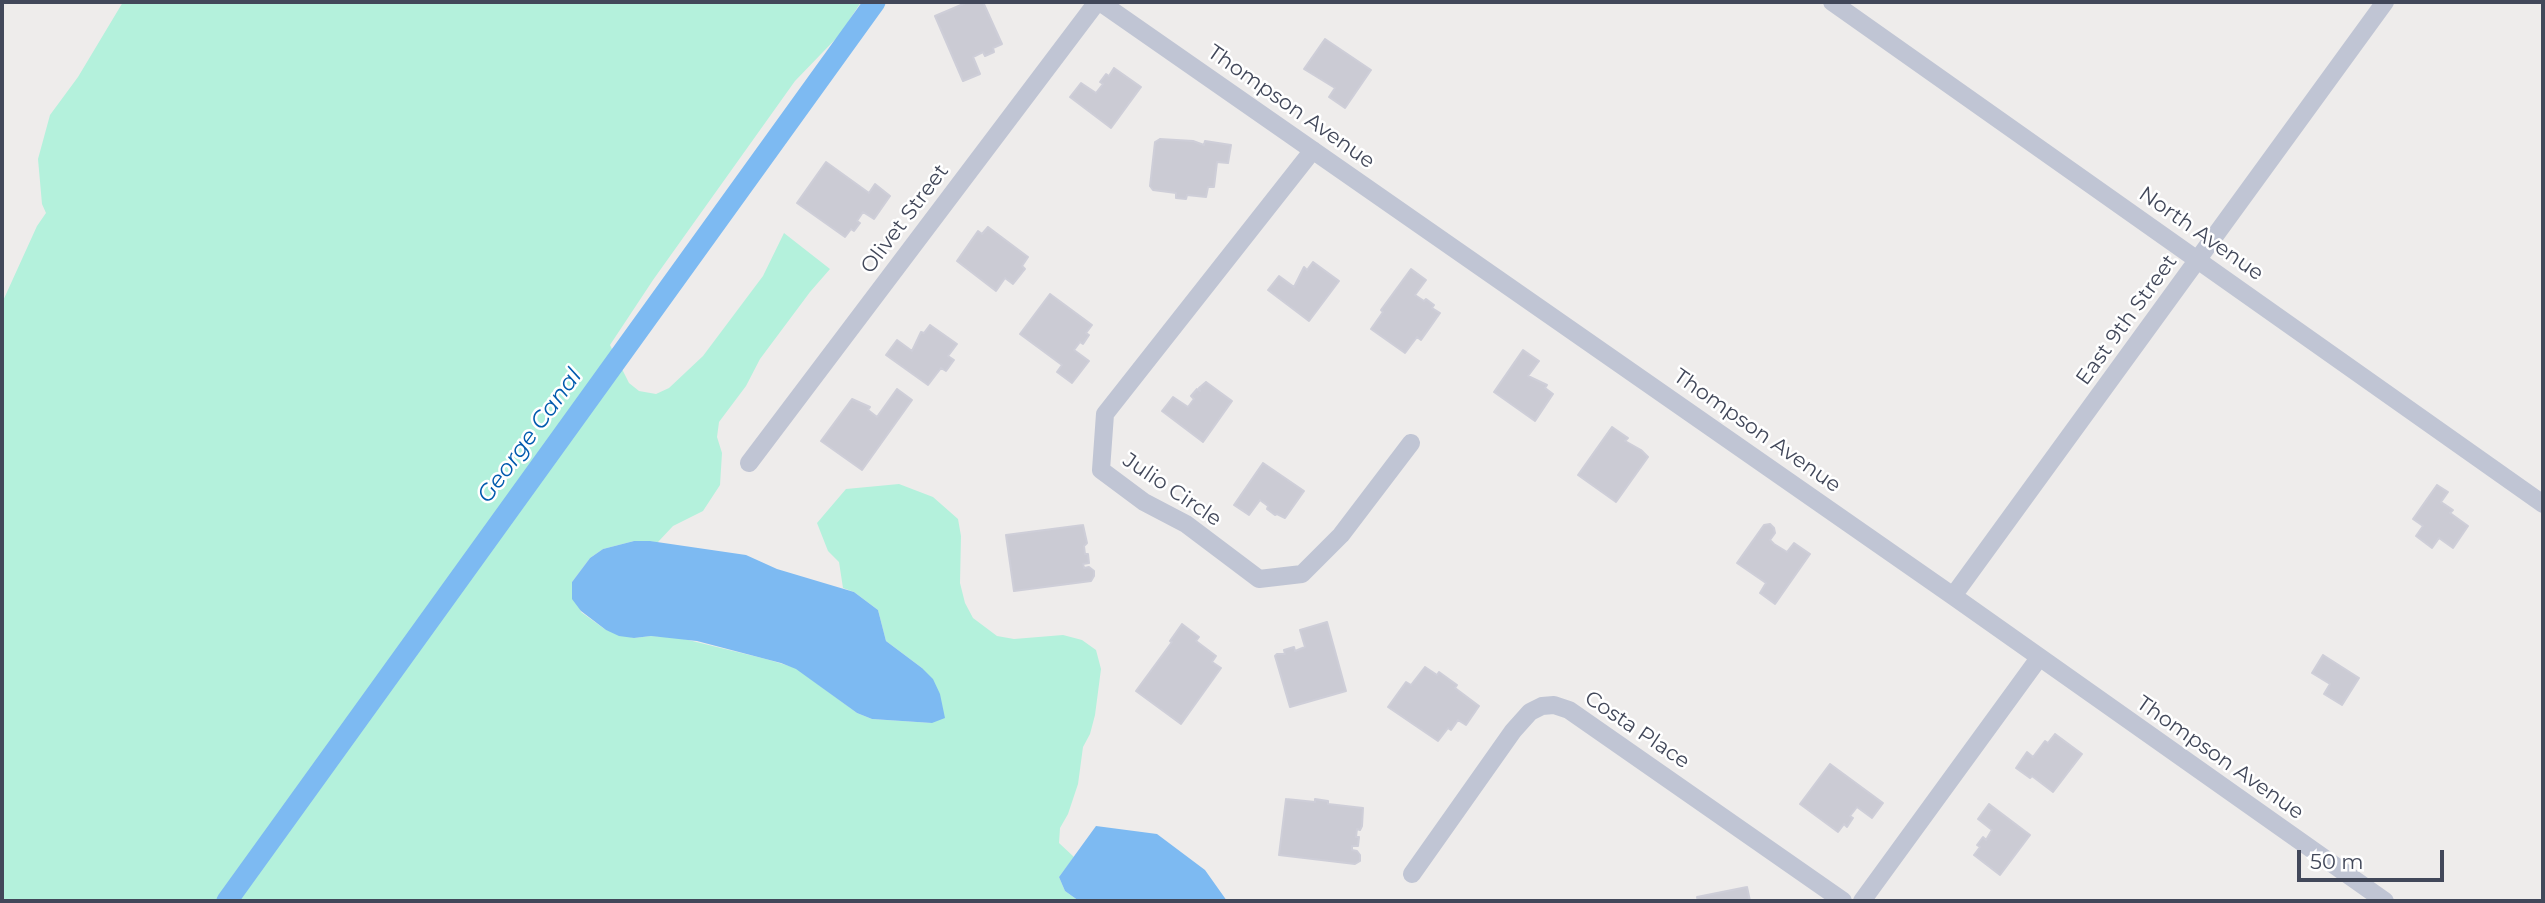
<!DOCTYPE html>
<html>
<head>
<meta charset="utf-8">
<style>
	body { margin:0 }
	#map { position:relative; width:2545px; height:903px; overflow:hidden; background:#eeeceb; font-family:Montserrat,sans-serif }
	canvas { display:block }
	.frame { position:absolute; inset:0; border:4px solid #42485a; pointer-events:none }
	.scale { position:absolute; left:2297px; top:850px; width:147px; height:32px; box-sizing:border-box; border:4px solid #42485a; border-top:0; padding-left:9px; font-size:21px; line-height:24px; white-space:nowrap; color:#42485a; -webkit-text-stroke:5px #fff; paint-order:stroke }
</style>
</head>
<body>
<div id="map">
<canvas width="2545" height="903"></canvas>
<div class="frame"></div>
<div class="scale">50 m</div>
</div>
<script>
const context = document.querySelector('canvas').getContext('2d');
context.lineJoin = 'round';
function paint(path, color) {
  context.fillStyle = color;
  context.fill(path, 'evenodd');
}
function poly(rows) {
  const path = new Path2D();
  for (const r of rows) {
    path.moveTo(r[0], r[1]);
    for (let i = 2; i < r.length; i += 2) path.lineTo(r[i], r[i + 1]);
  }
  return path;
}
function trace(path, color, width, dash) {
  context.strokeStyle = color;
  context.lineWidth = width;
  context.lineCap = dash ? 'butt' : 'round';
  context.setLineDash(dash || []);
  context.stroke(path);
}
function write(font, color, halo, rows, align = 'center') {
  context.font = font + ' Montserrat,sans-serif';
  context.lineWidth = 5;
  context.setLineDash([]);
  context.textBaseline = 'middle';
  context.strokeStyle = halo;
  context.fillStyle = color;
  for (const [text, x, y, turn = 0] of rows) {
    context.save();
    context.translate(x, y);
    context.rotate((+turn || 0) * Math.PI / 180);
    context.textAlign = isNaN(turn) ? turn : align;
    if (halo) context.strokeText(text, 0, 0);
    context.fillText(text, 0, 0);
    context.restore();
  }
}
const green = poly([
	[123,2,861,2,848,22,850,24,795,81,653,280,610,345,629,383,639,391,656,394,669,388,703,356,763,276,784,233,830,269,810,292,760,359,746,386,719,422,717,437,722,453,720,485,703,511,673,526,658,542,634,541,603,549,590,558,572,582,581,612,606,630,634,638,651,636,680,638,766,659,796,668,857,713,872,719,932,723,922,668,886,641,878,610,854,592,843,588,839,562,828,551,817,523,846,489,899,484,933,497,958,519,961,536,960,583,965,603,973,618,997,636,1014,639,1063,635,1082,640,1096,650,1101,669,1095,715,1090,734,1083,747,1078,784,1068,814,1060,828,1059,843,1074,857,1059,877,1065,891,1079,901,2,901,2,303,37,226,46,213,42,204,38,159,50,115,78,77]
]);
const water = poly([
	[634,541,650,541,746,555,777,569,854,592,878,610,886,641,922,668,933,679,940,694,945,718,932,723,872,719,857,713,796,669,781,663,697,641,651,636,634,638,619,636,606,630,581,611,572,599,572,582,590,558,603,549],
	[1096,826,1157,834,1205,870,1227,901,1079,901,1065,891,1059,877]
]);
const canal = poly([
	[227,901,875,2]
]);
const building = poly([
	[968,2,983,2,1002,44,993,48,994,52,985,56,983,52,973,57,980,74,963,81,935,16,968,2],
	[1325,39,1371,70,1345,108,1329,97,1335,88,1304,69,1325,39],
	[1114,68,1141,87,1111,128,1070,97,1081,83,1096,93,1103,84,1100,82,1106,74,1109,76,1114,68],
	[1160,139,1193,141,1204,145,1205,141,1231,145,1228,163,1217,162,1214,187,1208,187,1206,197,1187,195,1186,199,1176,198,1176,193,1153,190,1150,186,1155,142,1160,139],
	[826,162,869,193,875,184,890,196,874,219,863,212,857,221,860,223,854,231,851,229,845,237,797,203,826,162],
	[988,227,1028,257,1022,266,1025,269,1013,284,1005,278,996,291,957,261,978,231,982,234,988,227],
	[1313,262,1339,281,1309,321,1268,290,1279,276,1294,287,1304,267,1307,270,1313,262],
	[1411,269,1426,280,1415,295,1424,301,1426,299,1434,305,1432,308,1440,313,1421,340,1417,337,1405,353,1371,329,1383,312,1381,310,1411,269],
	[1050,294,1092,325,1086,333,1089,335,1083,344,1080,342,1074,350,1089,361,1072,383,1057,372,1062,365,1020,334,1050,294],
	[930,325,957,344,948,356,954,360,946,371,941,368,928,385,886,355,897,340,912,351,921,332,924,333,930,325],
	[1523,350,1539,361,1528,376,1547,385,1545,388,1553,394,1535,421,1494,392,1523,350],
	[1206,382,1232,401,1203,442,1162,411,1173,397,1188,407,1194,399,1191,396,1197,389,1200,391,1199,388,1206,382],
	[897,389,912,400,862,470,821,441,852,399,870,407,868,410,877,417,897,389],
	[1612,427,1628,438,1625,441,1641,450,1648,457,1616,502,1578,475,1612,427],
	[1263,463,1304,491,1285,518,1277,514,1275,515,1267,509,1268,506,1260,500,1249,515,1234,505,1263,463],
	[2437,485,2448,492,2441,502,2453,510,2450,513,2468,526,2453,548,2439,538,2432,548,2416,536,2423,526,2413,519,2437,485],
	[1770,524,1774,528,1775,533,1770,540,1774,544,1787,552,1794,543,1810,554,1775,604,1760,593,1766,583,1737,563,1764,525,1770,524],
	[1083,525,1087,543,1084,546,1085,554,1088,554,1089,563,1083,564,1084,568,1089,567,1094,571,1094,576,1091,581,1014,591,1006,535,1083,525],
	[1327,622,1346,691,1290,707,1275,656,1277,654,1285,654,1284,650,1294,647,1295,651,1305,647,1300,630,1327,622],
	[1182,624,1199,637,1196,641,1216,656,1212,662,1221,668,1181,724,1136,691,1172,642,1170,641,1182,624],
	[2323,655,2359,678,2342,705,2324,694,2330,684,2312,673,2323,655],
	[1425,667,1437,675,1439,672,1457,685,1455,688,1479,706,1466,725,1458,720,1451,730,1448,728,1438,741,1388,707,1406,682,1411,685,1425,667],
	[2055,734,2082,754,2053,792,2032,776,2030,778,2016,768,2027,752,2033,757,2045,741,2048,743,2055,734],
	[1830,764,1883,803,1872,818,1857,807,1850,816,1853,818,1847,827,1844,824,1838,832,1800,804,1830,764],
	[1286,799,1315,802,1315,799,1328,801,1328,804,1363,808,1362,826,1360,830,1357,829,1356,837,1359,837,1358,846,1352,846,1352,850,1357,851,1360,855,1360,861,1355,864,1279,855,1286,799],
	[1989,804,2030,835,2000,875,1974,855,1980,847,1977,845,1983,837,1986,840,1992,830,1978,819,1989,804],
	[1747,887,1750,901,1698,901,1697,897,1747,887]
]);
const minor = poly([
	[1100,2,1953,596,2385,901],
	[1832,2,2543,504],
	[1313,150,1105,414,1101,470,1144,502,1186,524,1259,579,1302,574,1341,535,1411,443],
	[749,463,1097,2],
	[1953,596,2385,2],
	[1412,874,1513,731,1530,712,1542,706,1554,705,1569,710,1843,901],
	[1862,901,2039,658]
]);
const streetNames = [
	["Thompson Avenue",1291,107,35],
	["Olivet Street",905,219,-53],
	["North Avenue",2201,234,35],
	["East 9th Street",2127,320,-54],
	["Thompson Avenue",1757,431,35],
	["Julio Circle",1172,490,34],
	["Costa Place",1637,730,34],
	["Thompson Avenue",2220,758,35]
];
const waterNames = [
	["George Canal",530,436,-54]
];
paint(green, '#b4f1dc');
paint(water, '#7dbaf2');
trace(canal, '#7dbaf2', 21);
paint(building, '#cbcbd4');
trace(building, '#ceced8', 2);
trace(minor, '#c0c5d4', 18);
write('21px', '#42485a', '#fff', streetNames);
write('italic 23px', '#015aae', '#fff', waterNames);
</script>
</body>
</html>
